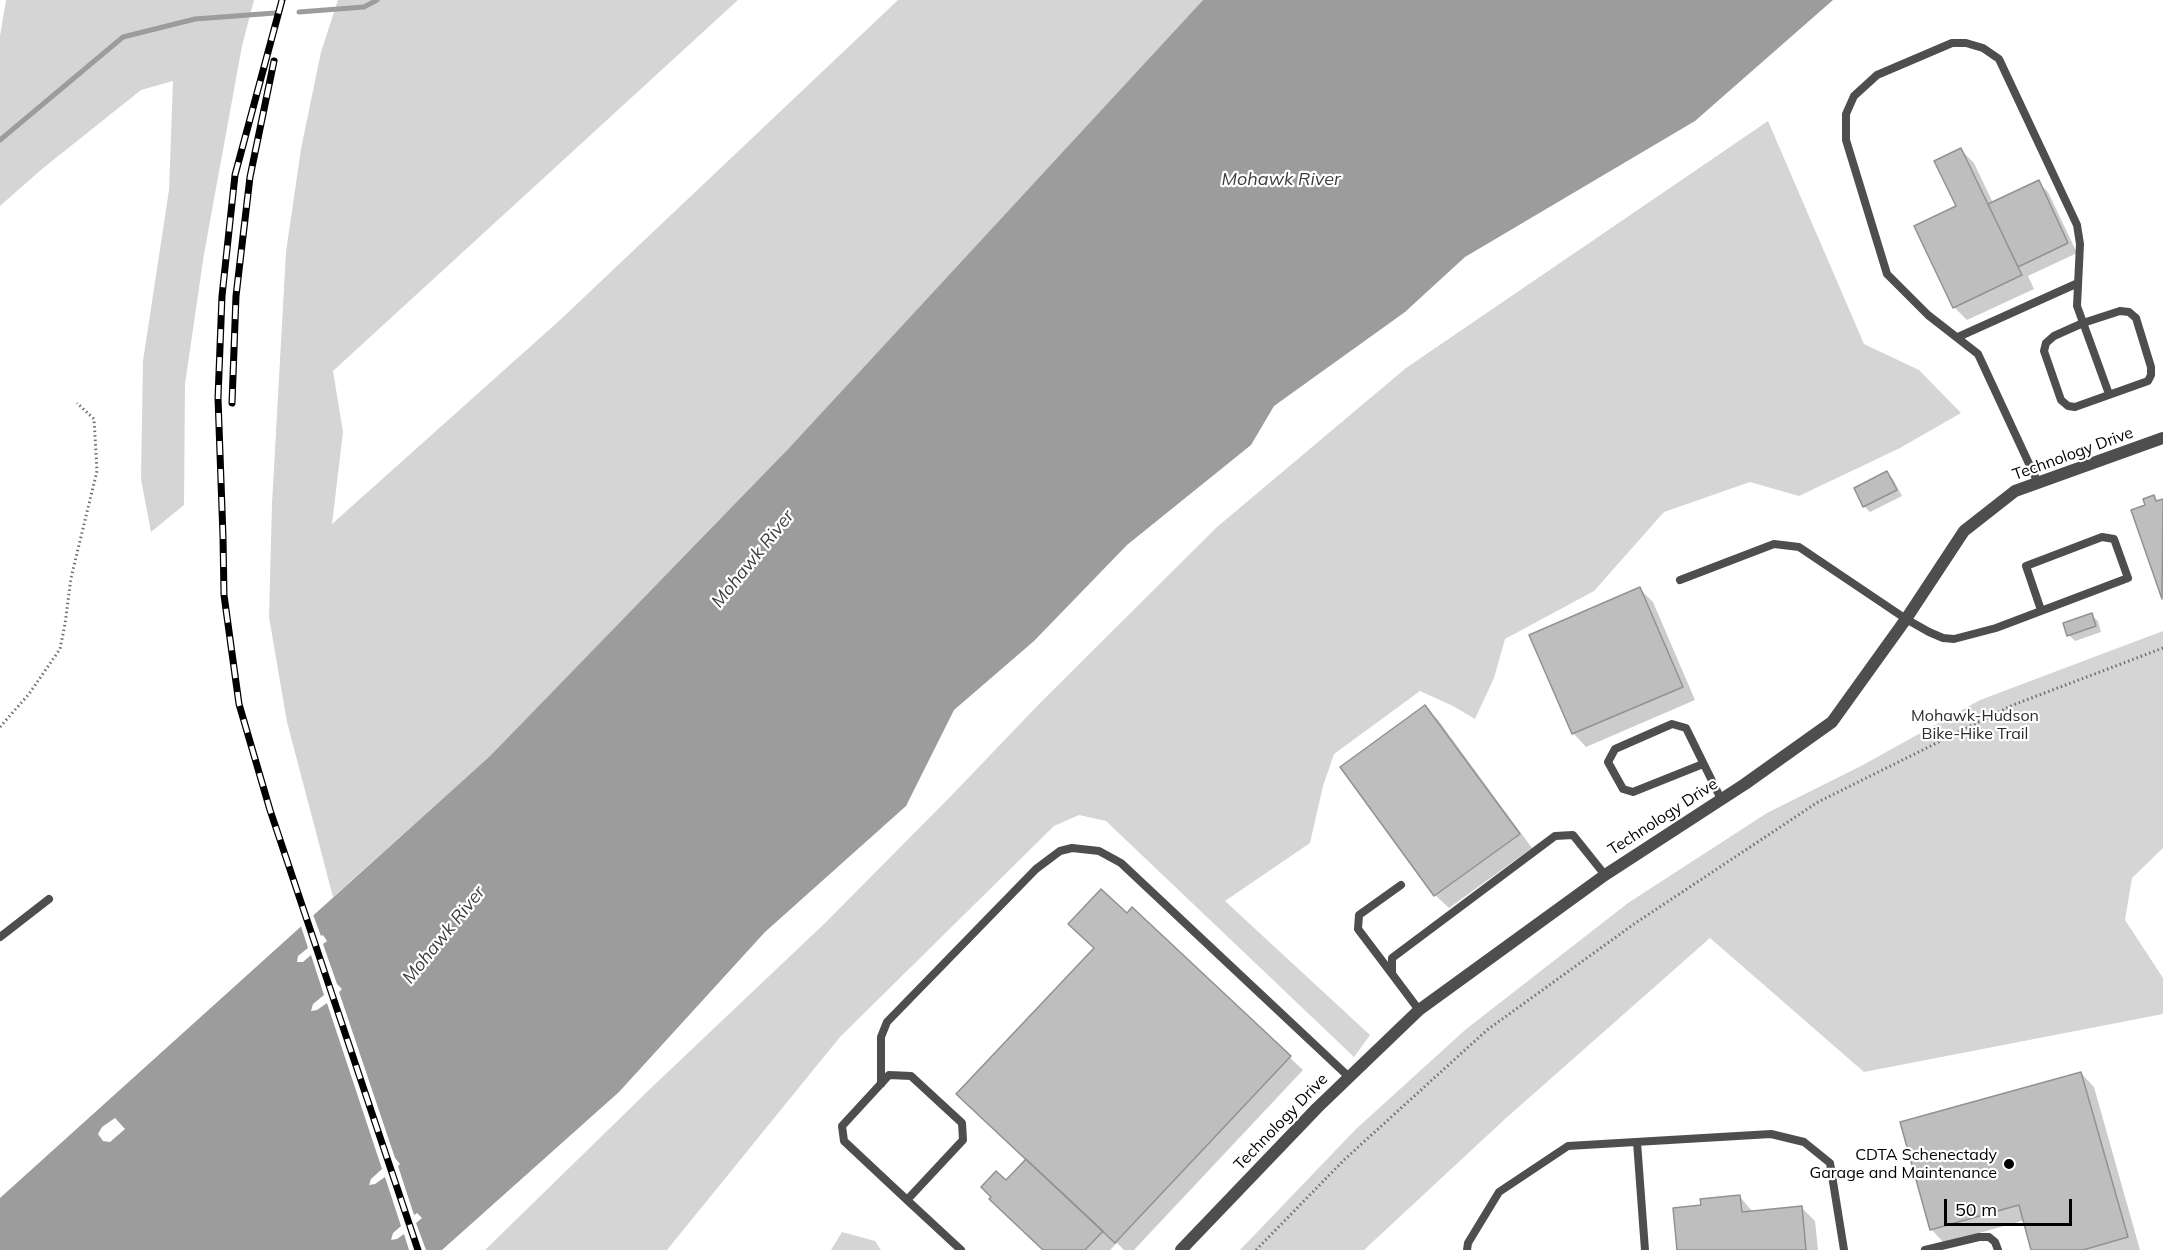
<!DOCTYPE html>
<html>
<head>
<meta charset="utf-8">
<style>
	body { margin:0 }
	#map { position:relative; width:2163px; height:1250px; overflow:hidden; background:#fff; font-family:Mulish,sans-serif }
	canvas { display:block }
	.scale { position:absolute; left:1944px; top:1199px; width:128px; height:27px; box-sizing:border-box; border:3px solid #000; border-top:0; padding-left:8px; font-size:18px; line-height:21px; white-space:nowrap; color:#000; -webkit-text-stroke:4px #fff; paint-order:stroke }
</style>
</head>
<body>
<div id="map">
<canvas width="2163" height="1250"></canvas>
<div class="scale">50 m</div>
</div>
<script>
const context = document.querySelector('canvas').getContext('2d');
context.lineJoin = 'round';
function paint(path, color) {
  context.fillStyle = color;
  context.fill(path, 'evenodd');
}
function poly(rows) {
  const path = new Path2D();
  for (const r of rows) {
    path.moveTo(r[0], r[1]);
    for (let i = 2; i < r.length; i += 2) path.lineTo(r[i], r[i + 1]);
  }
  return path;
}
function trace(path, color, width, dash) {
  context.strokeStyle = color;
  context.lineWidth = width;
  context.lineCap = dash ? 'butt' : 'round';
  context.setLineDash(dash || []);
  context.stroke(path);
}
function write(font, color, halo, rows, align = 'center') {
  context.font = font + ' Mulish,sans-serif';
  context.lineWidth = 4.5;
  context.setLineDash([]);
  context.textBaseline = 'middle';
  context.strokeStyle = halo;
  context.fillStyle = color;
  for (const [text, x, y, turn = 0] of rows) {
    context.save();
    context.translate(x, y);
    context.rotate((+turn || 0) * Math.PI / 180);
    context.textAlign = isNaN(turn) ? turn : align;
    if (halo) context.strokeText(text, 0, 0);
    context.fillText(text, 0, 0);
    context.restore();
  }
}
const green = poly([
	[6,0,254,0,242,46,204,254,185,384,184,505,151,532,141,479,143,361,169,190,173,81,141,90,42,169,0,206,0,36],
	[338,0,738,0,333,371,343,432,332,524,560,320,898,0,1203,0,789,448,490,756,333,897,287,722,269,617,272,504,286,252,301,149,321,52],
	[1768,121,1864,344,1919,370,1961,413,1900,448,1799,496,1750,482,1664,512,1594,591,1505,639,1494,678,1475,719,1453,706,1420,691,1334,754,1323,786,1310,843,1225,901,1370,1035,1354,1057,1106,821,1079,815,1054,826,840,1037,667,1250,485,1250,651,1088,824,924,951,796,1040,703,1217,527,1406,368],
	[2163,631,2163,848,2132,878,2125,920,2163,978,2163,1014,1864,1072,1710,938,1505,1119,1364,1250,1240,1250,1356,1129,1465,1030,1628,903,1767,813,1861,766,1980,700],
	[842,1232,875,1241,881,1250,831,1250]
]);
const water = poly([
	[1203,0,1833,0,1695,121,1465,257,1405,312,1274,406,1251,445,1127,545,1034,641,954,710,906,806,765,932,619,1092,442,1250,0,1250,0,1198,490,756,789,448],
	[115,1118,125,1129,110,1142,103,1141,98,1134,102,1127]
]);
const pier = poly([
	[312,912,321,936,323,935,327,941,323,944,337,984,342,989,339,992,395,1158,400,1164,398,1166,414,1215,417,1213,422,1218,416,1223,426,1250,409,1250,404,1234,397,1239,391,1240,393,1233,401,1226,385,1177,375,1184,369,1185,371,1179,382,1169,327,1003,317,1010,311,1011,313,1004,324,995,311,955,303,962,297,962,298,956,308,948,300,923]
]);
const shadow = poly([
	[1961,150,1974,163,1993,203,2038,182,2048,192,2077,253,2028,276,2034,289,1967,320,1954,307],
	[1887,473,1893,479,1902,496,1870,512,1864,506],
	[2154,497,2159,502,2163,500,2163,598,2133,510,2147,506],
	[1640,589,1653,602,1695,700,1586,747,1573,733],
	[2091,615,2098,621,2101,632,2075,641,2069,635],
	[1425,707,1438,720,1532,848,1449,908,1435,895,1342,768],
	[1132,909,1303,1070,1134,1250,1124,1250,1117,1243,1110,1250,1045,1250,1006,1182,1028,1160,1127,915],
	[2081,1073,2094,1087,2140,1250,2033,1250,2025,1220,1944,1243,1931,1229],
	[1740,1197,1753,1212,1802,1208,1815,1221,1818,1250,1679,1250,1702,1207]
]);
const stream = poly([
	[299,12,364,7,377,0],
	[0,140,123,37,195,19,275,13]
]);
const building = poly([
	[1961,148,2022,275,1953,308,1914,226,1956,206,1934,161,1961,148],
	[2039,180,2068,243,2018,267,1988,204,2039,180],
	[1887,471,1897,490,1863,507,1854,488,1887,471],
	[2154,495,2156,501,2163,499,2162,599,2131,510,2145,505,2143,499,2154,495],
	[1640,587,1683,687,1572,734,1529,635,1640,587],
	[2092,613,2096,626,2067,636,2063,623,2092,613],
	[1425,705,1520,834,1434,896,1340,767,1425,705],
	[1101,889,1127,913,1132,907,1291,1056,1115,1243,956,1094,1094,948,1068,924,1101,889],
	[2081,1072,2128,1237,2083,1250,2031,1250,2019,1205,1930,1230,1900,1122,2081,1072],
	[1026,1159,1103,1231,1085,1250,1043,1250,989,1199,991,1197,981,1187,996,1171,1006,1180,1026,1159],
	[1740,1195,1742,1212,1802,1206,1806,1250,1677,1250,1673,1208,1701,1205,1700,1199,1740,1195]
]);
const path = poly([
	[0,727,29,694,60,649,65,624,71,578,97,471,94,419,77,403],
	[1256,1250,1345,1159,1487,1030,1634,924,1818,802,2013,705,2163,648]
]);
const service = poly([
	[2120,311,2129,312,2136,318,2151,367,2151,375,2148,381,2075,407,2068,406,2061,400,2044,351,2046,343,2054,336,2083,323,2120,311],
	[1958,337,2078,283],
	[2038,483,1978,354,1928,315,1887,274,1846,140,1846,114,1854,96,1877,75,1952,43,1966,43,1983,48,1999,59,2077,225,2080,244,2077,306,2109,394],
	[1680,580,1774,544,1799,547,1906,619,1929,632,1943,638,1954,639,1996,628,2128,578,2114,539,2102,537,2026,566,2041,610],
	[1703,764,1633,792,1623,789,1608,762,1615,749,1672,724,1686,728,1721,799],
	[0,937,49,899],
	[1392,974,1358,929,1359,915,1401,885],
	[1419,1010,1392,974,1392,958,1555,836,1573,835,1605,875],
	[881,1084,881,1037,887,1022,1036,869,1060,851,1072,848,1099,851,1121,863,1349,1077],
	[1637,1142,1645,1250],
	[907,1200,963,1140,962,1123,911,1076,889,1075,842,1126,844,1141,907,1200,961,1250],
	[1467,1250,1468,1243,1499,1192,1568,1146,1771,1134,1804,1142,1830,1163,1844,1250],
	[1925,1250,1979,1237,1989,1237,1995,1242,1998,1250]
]);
const minor = poly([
	[1181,1250,1317,1108,1419,1010,1605,875,1745,784,1832,722,1906,619,1964,531,2015,491,2163,438]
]);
const rail = poly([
	[282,0,235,175,222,296,218,398,223,537,224,595,239,704,270,810,418,1250],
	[232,403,236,296,250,177,274,61]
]);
const markers = [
	[2009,1164,6,"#000"]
];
const streetNames = [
	["Technology Drive",2073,454,-20],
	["Technology Drive",1663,817,-33],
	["Technology Drive",1281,1122,-46]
];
const parkNames = [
	["Mohawk-Hudson",1975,716],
	["Bike-Hike Trail",1975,734]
];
const poiNames = [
	["CDTA Schenectady",1997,1155],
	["Garage and Maintenance",1997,1173]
];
const waterNames = [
	["Mohawk River",1281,180],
	["Mohawk River",753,559,-51],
	["Mohawk River",444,935,-51]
];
paint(green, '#d5d5d5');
paint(water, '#9c9c9c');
paint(pier, '#fff');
paint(shadow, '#0003');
trace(stream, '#9c9c9c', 5);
paint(building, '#bebebe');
trace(building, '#929292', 1.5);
trace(path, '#707070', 3, [1.5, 3]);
trace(service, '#4e4e4e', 8);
trace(minor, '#4e4e4e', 12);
trace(rail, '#000', 7);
trace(rail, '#fff', 4.5, [14]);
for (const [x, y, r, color] of markers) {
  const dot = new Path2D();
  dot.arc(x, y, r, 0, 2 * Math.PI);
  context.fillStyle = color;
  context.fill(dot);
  trace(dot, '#fff', 2);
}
write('16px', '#000', '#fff', streetNames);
write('16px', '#2c2c2c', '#fff', parkNames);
write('16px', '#000', '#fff', poiNames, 'right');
write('italic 18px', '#3d3d3d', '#fff', waterNames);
</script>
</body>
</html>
